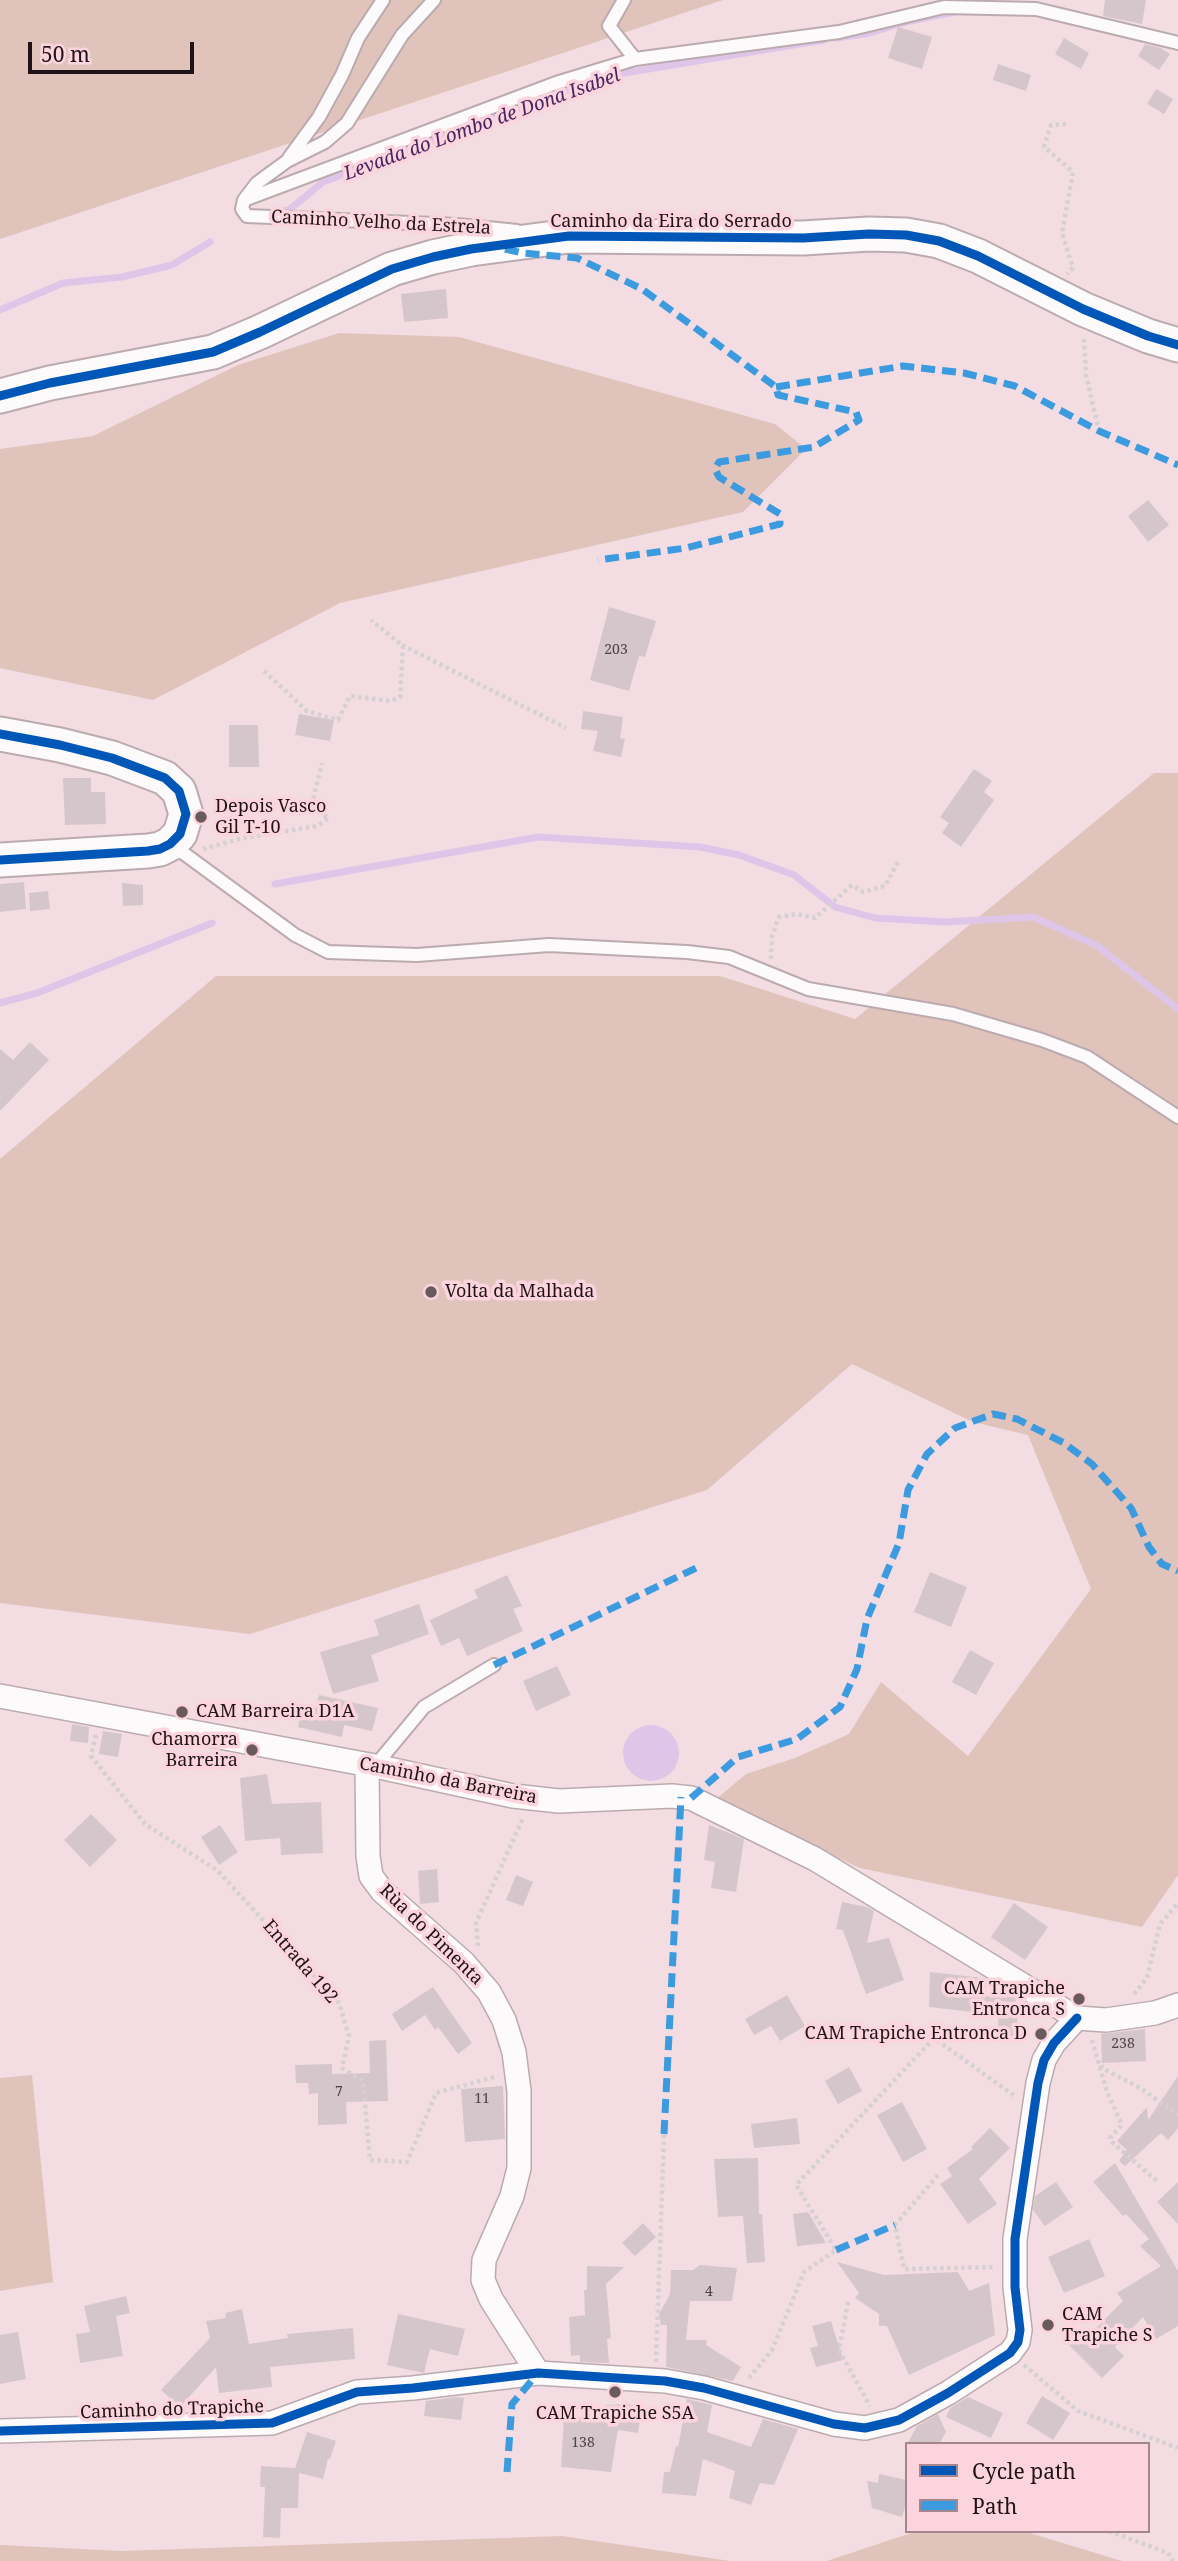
<!DOCTYPE html>
<html>
<head>
<meta charset="utf-8">
<style>
	body { margin:0 }
	#map { position:relative; width:1178px; height:2561px; overflow:hidden; background:#f3dde2; font-family:"Noto Serif",serif }
	canvas { display:block }
	.legend { position:absolute; left:905px; top:2442px; width:245px; height:91px; box-sizing:border-box; background:#fcd4de; border:2px solid #a4878e; margin:0; padding:9px 12px; list-style:none; font-size:21px; color:#201317 }
	.legend li { display:flex; align-items:center; gap:14px; height:35px }
	.legend b { width:35px; border:2px solid #a4878e }
	.scale { position:absolute; left:28px; top:42px; width:166px; height:32px; box-sizing:border-box; border:4px solid #201317; border-top:0; padding-left:9px; font-size:21px; line-height:24px; white-space:nowrap; color:#201317; -webkit-text-stroke:5px #fcd4de; paint-order:stroke }
</style>
</head>
<body>
<div id="map">
<canvas width="1178" height="2561"></canvas>
<ul class="legend">
<li><b style="height:9px;background:#0057b8"></b>Cycle path</li>
<li><b style="height:9px;background:#3c9adf"></b>Path</li>
</ul>
<div class="scale">50 m</div>
</div>
<script>
const context = document.querySelector('canvas').getContext('2d');
context.lineJoin = 'round';
function paint(path, color) {
  context.fillStyle = color;
  context.fill(path, 'evenodd');
}
function poly(rows) {
  const path = new Path2D();
  for (const r of rows) {
    if (r.length === 3) {
      path.moveTo(r[0] + r[2], r[1]);
      path.arc(r[0], r[1], r[2], 0, 2 * Math.PI);
      continue;
    }
    path.moveTo(r[0], r[1]);
    for (let i = 2; i < r.length; i += 2) path.lineTo(r[i], r[i + 1]);
  }
  return path;
}
function trace(path, color, width, dash) {
  context.strokeStyle = color;
  context.lineWidth = width;
  context.lineCap = dash ? 'butt' : 'round';
  context.setLineDash(dash || []);
  context.stroke(path);
}
function write(font, color, halo, rows, align = 'center') {
  context.font = font + ' "Noto Serif",serif';
  context.lineWidth = 7;
  context.setLineDash([]);
  context.textBaseline = 'middle';
  context.strokeStyle = halo;
  context.fillStyle = color;
  for (const [text, x, y, turn = 0] of rows) {
    context.save();
    context.translate(x, y);
    context.rotate((+turn || 0) * Math.PI / 180);
    context.textAlign = isNaN(turn) ? turn : align;
    if (halo) context.strokeText(text, 0, 0);
    context.fillText(text, 0, 0);
    context.restore();
  }
}
const green = poly([
	[0,0,723,0,0,239],
	[339,333,459,337,775,424,806,449,743,512,340,603,153,700,0,668,0,449,93,436,238,365],
	[1154,773,1178,773,1178,1875,1142,1927,860,1868,714,1801,746,1774,795,1758,849,1734,881,1682,968,1756,1091,1589,1028,1435,973,1422,852,1364,707,1490,250,1634,0,1603,0,1159,216,976,720,976,855,1019],
	[32,2075,53,2282,0,2291,0,2078],
	[917,2531,1023,2531,1122,2561,827,2561],
	[562,2536,730,2561,0,2561,0,2545,121,2551]
]);
const water = poly([
	[651,1753,28]
]);
const stream = poly([
	[836,38,866,34,910,21,955,12],
	[274,212,289,210,323,182,606,76,824,40],
	[0,310,63,283,122,277,172,265,210,242],
	[275,884,538,837,700,847,739,855,794,875,835,907,875,918,946,922,1033,917,1096,945,1178,1009],
	[0,1003,37,993,212,923]
]);
const building = poly([
	[1105,0,1146,0,1142,24,1103,16],
	[898,27,932,37,922,69,888,58],
	[1064,38,1089,53,1081,69,1055,54],
	[1145,44,1161,48,1170,54,1159,70,1138,56],
	[998,64,1031,75,1026,91,993,80],
	[1156,89,1173,99,1164,114,1147,104],
	[446,289,448,318,404,322,401,294],
	[1148,500,1169,525,1148,542,1128,516],
	[609,607,656,621,645,657,639,656,629,691,590,680],
	[583,711,623,717,620,738,625,739,621,757,593,751,598,731,581,729],
	[299,714,334,720,330,741,295,735],
	[229,725,258,725,259,767,229,767],
	[974,769,992,781,984,792,994,800,961,847,942,833,949,823,940,817],
	[63,778,91,778,91,792,105,792,106,824,65,825],
	[24,882,26,909,0,912,0,884],
	[122,883,143,885,143,905,123,906],
	[48,891,50,909,30,911,29,893],
	[30,1042,49,1060,0,1111,0,1049,13,1060],
	[930,1572,967,1587,951,1627,914,1612],
	[507,1575,522,1606,513,1609,523,1631,467,1656,459,1638,441,1646,430,1620,478,1598,474,1590],
	[419,1604,429,1634,371,1655,379,1681,333,1694,320,1652,379,1635,374,1620],
	[970,1650,994,1663,976,1695,952,1682],
	[557,1666,571,1695,536,1711,523,1681],
	[319,1695,378,1708,372,1731,344,1725,342,1737,298,1727,303,1705,316,1708],
	[72,1724,89,1727,88,1743,70,1741],
	[103,1731,122,1734,118,1757,99,1754],
	[267,1774,272,1804,321,1802,323,1853,281,1855,280,1838,245,1841,240,1778],
	[91,1814,117,1840,90,1867,64,1840],
	[220,1825,238,1852,219,1865,201,1837],
	[709,1825,744,1839,736,1892,711,1888,715,1862,704,1860],
	[437,1869,439,1902,420,1904,418,1871],
	[516,1875,533,1882,523,1906,506,1900],
	[842,1902,867,1907,874,1911,867,1943,889,1938,904,1980,866,1994,843,1930,836,1929],
	[1014,1903,1048,1927,1025,1960,991,1937],
	[930,1972,984,1978,987,1980,985,1996,1012,1995,1016,1998,1018,2038,999,2038,998,2015,929,2007],
	[433,1987,472,2043,458,2054,438,2027,435,2030,425,2015,402,2031,392,2014],
	[787,1995,805,2026,780,2041,771,2026,754,2035,745,2019],
	[1145,2029,1146,2061,1102,2063,1101,2034],
	[386,2040,388,2101,346,2102,347,2124,318,2125,318,2093,309,2094,308,2083,296,2083,295,2065,332,2064,332,2074,370,2073,369,2041],
	[849,2067,862,2091,838,2104,825,2081],
	[1178,2076,1178,2128,1168,2140,1161,2133,1125,2166,1119,2161,1127,2150,1117,2141,1147,2107,1148,2120],
	[503,2086,505,2139,465,2142,461,2089],
	[902,2102,927,2149,903,2162,877,2115],
	[797,2118,800,2144,754,2148,751,2124],
	[990,2128,1010,2148,979,2179,997,2204,968,2224,940,2184,952,2176,947,2168,973,2149,971,2147],
	[758,2158,759,2214,762,2214,765,2262,747,2263,743,2216,718,2217,714,2159],
	[1115,2163,1178,2271,1178,2326,1156,2339,1143,2317,1115,2347,1124,2356,1102,2378,1069,2345,1087,2327,1092,2332,1123,2301,1117,2293,1161,2266,1140,2246,1149,2239,1126,2214,1123,2216,1093,2182],
	[1056,2182,1073,2207,1045,2226,1033,2210,1035,2196],
	[1178,2182,1178,2224,1157,2202],
	[808,2212,826,2243,797,2246,793,2214],
	[643,2223,656,2237,635,2256,622,2243],
	[1089,2239,1105,2276,1064,2293,1048,2257],
	[837,2262,884,2275,958,2272,969,2291,989,2283,995,2335,909,2375,887,2326,879,2326,879,2314,855,2298,859,2293],
	[700,2265,737,2268,732,2301,690,2301,686,2340,707,2340,706,2345,741,2367,733,2381,666,2367,667,2325,661,2325,659,2314,670,2294,671,2270,693,2270],
	[587,2266,624,2267,606,2284,611,2338,607,2339,609,2363,580,2362,580,2355,571,2356,569,2317,585,2315,584,2290,587,2290],
	[126,2296,130,2313,116,2316,123,2356,80,2363,76,2334,90,2332,84,2306],
	[242,2309,249,2344,288,2338,287,2334,353,2328,355,2359,270,2367,272,2387,219,2393,216,2367,180,2407,161,2390,210,2338,206,2321,226,2318,225,2313],
	[398,2314,465,2329,458,2356,430,2349,424,2373,387,2365],
	[831,2321,843,2360,816,2367,810,2348,818,2346,812,2326],
	[18,2332,26,2379,0,2384,0,2335],
	[1042,2396,1070,2413,1053,2440,1026,2423],
	[456,2397,464,2398,461,2420,424,2416,426,2401],
	[968,2397,1003,2413,991,2438,946,2417,950,2408],
	[687,2399,712,2405,707,2432,751,2447,763,2419,798,2429,774,2485,760,2483,751,2505,729,2498,735,2471,703,2459,696,2496,662,2493,664,2472,670,2472,676,2446,678,2447],
	[624,2404,642,2406,638,2433,618,2430,611,2472,561,2467,564,2416,606,2419,606,2405],
	[938,2414,946,2432,939,2444,907,2444,917,2426],
	[307,2432,336,2441,330,2459,328,2459,323,2479,299,2473,298,2508,281,2508,280,2538,263,2537,265,2487,260,2487,261,2466,295,2468],
	[879,2474,907,2480,907,2501,902,2517,872,2508,867,2481,878,2483]
]);
const path = poly([
	[1066,124,1051,125,1044,147,1073,172,1062,233,1073,268,1067,274],
	[1084,339,1086,375,1099,431],
	[402,645,566,728],
	[264,671,307,711,338,720,350,696,391,701,400,697,403,646,371,620],
	[203,849,243,838,317,826,329,818,311,808,322,763],
	[771,959,772,936,779,917,797,914,815,918,852,885,863,892,885,886,899,860],
	[96,1735,91,1756,145,1824,218,1871,339,2003,349,2036,342,2068,363,2081,370,2160,407,2162,436,2093,495,2077],
	[478,1946,476,1923,523,1818],
	[1134,1994,1147,1978,1160,1924,1178,1903],
	[1092,2040,1107,2092,1122,2125,1110,2138,1112,2142,1158,2182],
	[1101,2065,1102,2068,1142,2089,1178,2115],
	[938,2175,895,2225,904,2269,996,2267],
	[848,2302,839,2350,870,2406],
	[656,2362,664,2134],
	[1024,2365,1078,2411,1178,2448],
	[749,2378,772,2350,804,2272,836,2250,796,2185,934,2038,1016,2097],
	[1109,2531,1168,2553,1173,2561]
]);
const service = poly([
	[624,0,609,26,635,59],
	[289,158,319,117,342,75,358,38,383,0],
	[244,200,556,83,635,59,839,32,944,7,1036,9,1178,43],
	[244,200,242,209,247,216,458,225,517,231],
	[244,200,257,183,287,161,325,142,347,123,402,35,434,0],
	[171,844,295,935,328,952,417,955,549,945,687,952,729,957,808,989,953,1014,1042,1040,1087,1057,1178,1117],
	[375,1766,424,1707,494,1665]
]);
const minor = poly([
	[0,1696,375,1766,513,1796,559,1801,672,1796,691,1798,815,1859,1077,2018,1106,2020,1155,2013,1178,2005],
	[367,1765,368,1856,371,1876,382,1891,464,1963,489,1992,504,2020,514,2052,519,2091,519,2168,512,2196,484,2260,483,2280,491,2299,538,2373],
	[0,2431,272,2423,357,2392,413,2388,538,2373,665,2381,704,2388,834,2424,865,2428,899,2420,948,2393,1010,2353,1018,2342,1020,2330,1015,2287,1015,2239,1038,2083,1044,2060,1054,2043,1077,2018]
]);
const secondary = poly([
	[0,396,50,383,213,352,260,332,392,269,433,257,471,249,569,236,803,238,869,234,906,235,939,241,978,256,1083,309,1148,336,1178,345],
	[0,734,60,745,112,758,165,778,179,791,186,814,180,834,170,844,160,849,148,851,0,860]
]);
const quiet = poly([
	[505,249,522,253,577,258,642,289,776,387,778,395,856,412,859,420,814,447,719,462,715,469,719,477,780,514,780,524,686,548,598,560],
	[776,387,903,366,964,373,1015,386,1099,431,1178,465],
	[494,1665,696,1568],
	[691,1798,738,1757,797,1739,840,1707,857,1669,867,1619,899,1543,908,1490,927,1454,955,1428,993,1414,1017,1419,1064,1443,1092,1464,1131,1508,1149,1547,1162,1564,1178,1571],
	[664,2134,681,1797],
	[836,2250,895,2225],
	[507,2472,512,2404,538,2373]
]);
const cycleway = poly([
	[0,396,50,383,213,352,260,332,392,269,433,257,471,249,569,236,803,238,869,234,906,235,939,241,978,256,1083,309,1148,336,1178,345],
	[0,734,60,745,112,758,165,778,179,791,186,814,180,834,170,844,160,849,148,851,0,860],
	[0,2431,272,2423,357,2392,413,2388,538,2373,665,2381,704,2388,834,2424,865,2428,899,2420,948,2393,1010,2353,1018,2342,1020,2330,1015,2287,1015,2239,1038,2083,1044,2060,1054,2043,1077,2018]
]);
const markers = [
	[201,817,7,"#6a5a5e"],
	[431,1292,7,"#6a5a5e"],
	[182,1712,7,"#6a5a5e"],
	[252,1750,7,"#6a5a5e"],
	[1079,1999,7,"#6a5a5e"],
	[1041,2034,7,"#6a5a5e"],
	[1048,2325,7,"#6a5a5e"],
	[615,2392,7,"#6a5a5e"]
];
const numberNames = [
	["203",616,650],
	["238",1123,2044],
	["7",339,2092],
	["11",482,2099],
	["4",709,2292],
	["138",583,2443]
];
const streetNames = [
	["Caminho da Eira do Serrado",671,222],
	["Caminho Velho da Estrela",381,223,3],
	["Caminho da Barreira",448,1781,11],
	["Rùa do Pimenta",431,1935,44],
	["Entrada 192",300,1962,49],
	["Caminho do Trapiche",172,2410,-2]
];
const poiNames = [
	["Depois Vasco",215,807],
	["Gil T-10",215,828],
	["Volta da Malhada",445,1292],
	["CAM Barreira D1A",196,1712],
	["Chamorra",238,1740,"right"],
	["Barreira",238,1761,"right"],
	["CAM Trapiche",1065,1989,"right"],
	["Entronca S",1065,2010,"right"],
	["CAM Trapiche Entronca D",1027,2034,"right"],
	["CAM",1062,2315],
	["Trapiche S",1062,2336],
	["CAM Trapiche S5A",615,2414,"center"]
];
const waterNames = [
	["Levada do Lombo de Dona Isabel",482,125,-20]
];
paint(green, '#e0c3ba');
paint(water, '#dfc6e9');
trace(stream, '#dfc6e9', 7);
paint(building, '#d5c6cc');
trace(service, '#bbabaf', 16);
trace(minor, '#bbabaf', 26);
trace(secondary, '#bbabaf', 37);
trace(path, '#d6d0d2', 4.5, [3.5, 3.5]);
trace(service, '#fdfafb', 12);
trace(minor, '#fdfafb', 23);
trace(secondary, '#fdfafb', 33);
trace(quiet, '#3c9adf', 7, [14, 7]);
trace(cycleway, '#0057b8', 9);
for (const [x, y, r, color] of markers) {
  const dot = new Path2D();
  dot.arc(x, y, r, 0, 2 * Math.PI);
  context.fillStyle = color;
  context.fill(dot);
  trace(dot, '#fcd4de', 2.5);
}
write('14px', '#4f4246', null, numberNames);
write('18px', '#201317', '#fcd4de', streetNames);
write('18px', '#201317', '#fcd4de', poiNames, 'left');
write('italic 19px', '#48265f', '#fcd4de', waterNames);
</script>
</body>
</html>
